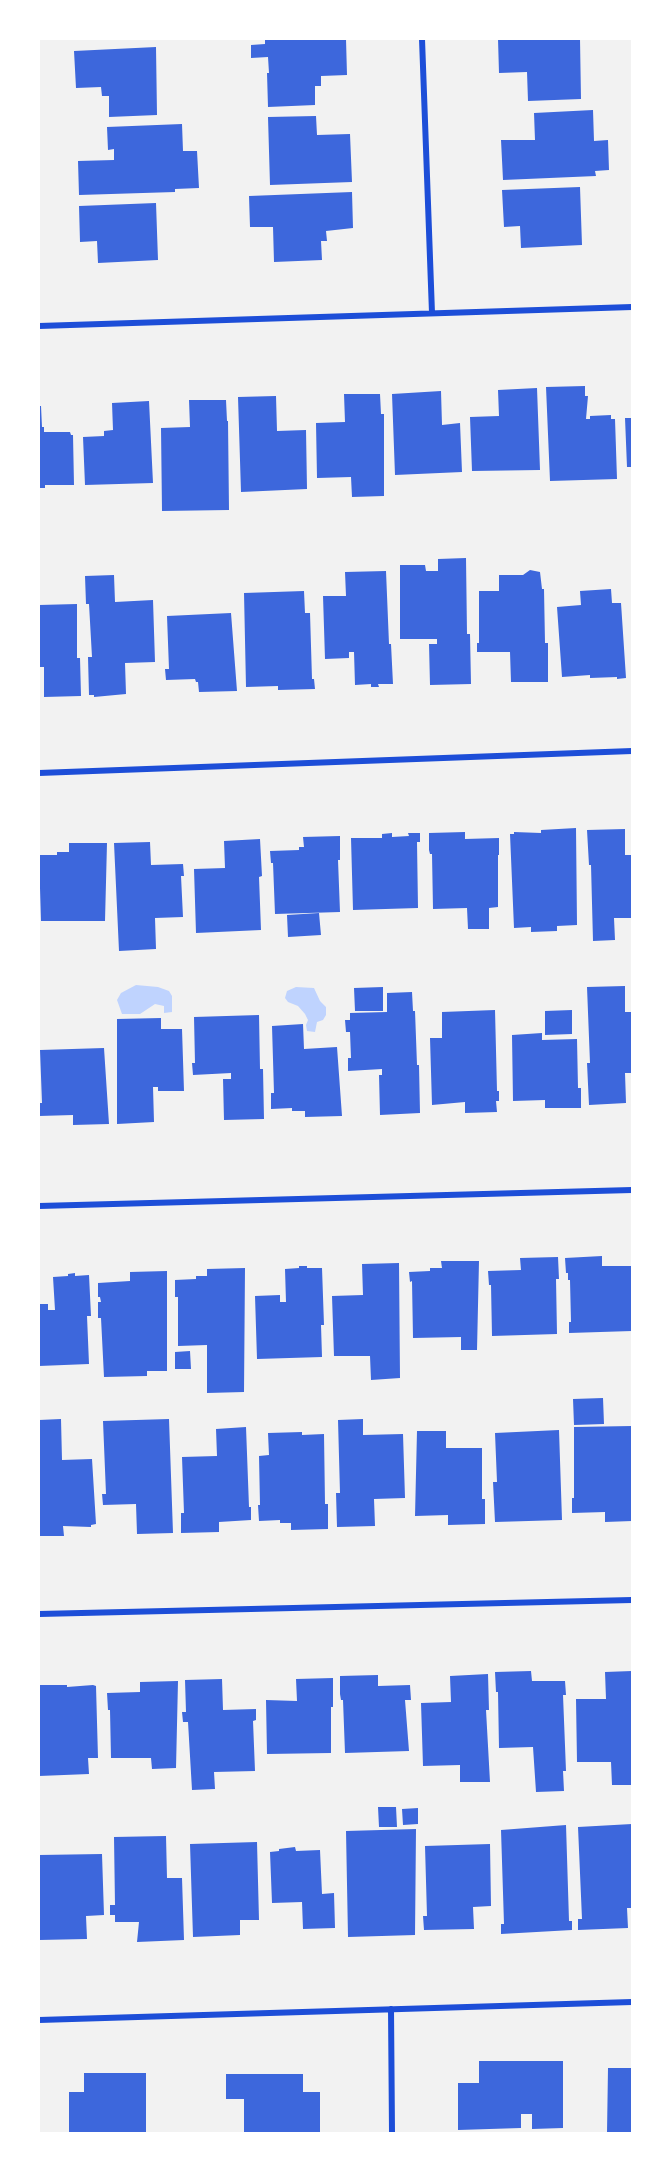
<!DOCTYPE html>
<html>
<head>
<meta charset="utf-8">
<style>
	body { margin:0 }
	#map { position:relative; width:671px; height:2172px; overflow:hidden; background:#f2f2f2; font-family:"IBM Plex Serif",serif }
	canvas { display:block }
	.frame { position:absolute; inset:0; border:40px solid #fff; pointer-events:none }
</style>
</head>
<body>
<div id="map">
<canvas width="671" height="2172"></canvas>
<div class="frame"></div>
</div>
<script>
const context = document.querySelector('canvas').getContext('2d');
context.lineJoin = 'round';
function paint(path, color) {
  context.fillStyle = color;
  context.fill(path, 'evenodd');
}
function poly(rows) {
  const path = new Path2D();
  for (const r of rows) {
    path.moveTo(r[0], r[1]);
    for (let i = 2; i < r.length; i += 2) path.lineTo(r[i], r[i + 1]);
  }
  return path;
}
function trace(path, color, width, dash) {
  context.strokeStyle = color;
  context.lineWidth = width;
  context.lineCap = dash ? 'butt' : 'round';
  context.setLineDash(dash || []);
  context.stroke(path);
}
const water = poly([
	[136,985,158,987,169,991,172,996,172,1012,164,1013,164,1006,155,1004,140,1014,122,1014,117,1000,121,993],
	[296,987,314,988,320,1001,326,1007,326,1015,323,1020,317,1022,315,1032,307,1031,306,1025,308,1020,305,1014,298,1006,288,1002,285,998,287,991]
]);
const building = poly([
	[346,39,347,75,321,76,321,86,315,86,315,105,268,107,267,73,269,73,268,57,251,58,251,45,265,44,265,40],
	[498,39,580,39,581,99,528,101,527,72,499,73],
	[156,47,157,115,109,117,109,96,102,96,101,87,76,88,74,51],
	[593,110,594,141,608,140,609,170,595,171,596,176,503,180,501,140,535,140,534,113],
	[316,116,317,135,350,134,352,182,270,185,268,117],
	[182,124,183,151,197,151,199,188,175,189,175,192,79,195,78,161,114,160,114,149,108,150,107,127],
	[580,187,582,245,521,248,520,226,504,227,502,190],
	[352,192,353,228,326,231,327,241,321,241,322,260,274,262,273,227,250,227,249,196],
	[156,203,158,260,98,263,97,241,80,242,79,206],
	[585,386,585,396,588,396,586,419,590,419,590,416,611,415,611,419,615,419,617,479,550,481,546,387],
	[537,388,540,470,472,471,470,417,499,416,498,390],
	[441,391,442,425,460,423,462,472,395,475,392,394],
	[344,394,380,394,381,414,384,414,384,496,352,497,351,477,317,478,316,423,345,422],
	[276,396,277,431,306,430,307,489,241,492,238,397],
	[189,400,226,400,227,421,228,421,229,510,162,511,161,428,190,427],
	[149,401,153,483,85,485,83,437,104,436,104,431,113,430,112,403],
	[39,406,41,406,42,427,44,427,44,432,70,432,71,435,73,435,74,485,45,485,45,488,39,488],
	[625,418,632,418,632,467,627,467],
	[466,558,467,634,470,634,471,684,430,685,429,644,437,644,437,639,400,639,400,565,425,565,426,571,438,571,438,559],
	[530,570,540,572,542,589,544,589,545,643,548,643,548,682,511,682,510,652,477,652,477,643,479,643,479,591,499,591,499,575,523,575],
	[386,571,389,644,391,644,393,684,378,684,379,687,371,687,371,684,355,685,354,652,349,652,349,658,325,659,323,596,346,596,345,572],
	[114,575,115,602,153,600,155,662,125,663,126,694,94,697,94,695,89,695,88,657,92,657,89,604,86,604,85,576],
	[611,589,612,603,621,603,626,678,617,679,617,677,590,678,590,675,562,677,557,607,581,605,580,591],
	[304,591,305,613,310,613,312,679,314,679,315,689,278,690,278,686,246,687,244,593],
	[77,604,77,658,80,658,81,696,44,697,44,667,39,667,39,605],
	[231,613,237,691,199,692,198,682,196,682,195,679,166,680,165,669,169,669,167,616],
	[576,828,577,925,557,926,557,931,531,932,531,927,514,928,510,834,514,834,514,832,541,833,541,830],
	[625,829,625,855,632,855,632,918,614,918,615,940,593,941,591,865,589,865,587,830],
	[465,832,465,839,499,838,499,855,498,855,498,907,489,908,489,929,468,929,467,908,433,909,432,854,430,854,429,850,429,833],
	[392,833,392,837,409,836,408,833,420,833,420,842,417,842,418,908,353,910,351,838,382,838,382,834],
	[340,836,340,860,338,860,340,912,275,914,273,863,271,863,270,851,299,850,299,847,304,847,303,837],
	[260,839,262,876,259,877,261,930,196,933,194,869,225,868,224,841],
	[150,842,151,865,183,864,184,876,181,876,183,917,155,918,156,949,119,951,114,843],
	[69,843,107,843,105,921,41,921,39,855,57,855,57,852,69,852],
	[319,913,321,935,288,937,287,915],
	[625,986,625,1012,632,1012,632,1073,625,1073,626,1103,589,1105,587,1063,590,1063,587,987],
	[383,987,383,1011,355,1011,354,988],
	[412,992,413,1011,415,1011,417,1065,419,1065,420,1113,380,1115,379,1075,382,1075,382,1069,348,1071,348,1058,351,1058,350,1032,346,1032,345,1020,350,1020,350,1013,387,1012,387,993],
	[495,1010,497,1091,499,1091,499,1101,496,1101,497,1112,465,1113,465,1102,432,1105,430,1038,442,1038,442,1012],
	[572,1010,572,1034,545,1035,545,1011],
	[259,1015,260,1069,263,1069,264,1119,224,1120,223,1079,231,1079,231,1073,193,1075,192,1063,195,1063,194,1017],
	[161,1018,161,1029,182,1029,184,1091,158,1091,158,1087,153,1087,154,1122,117,1124,117,1019],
	[303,1024,304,1049,337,1047,342,1116,305,1117,305,1111,292,1111,292,1108,271,1109,271,1093,274,1093,272,1026],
	[542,1033,542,1040,577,1039,578,1088,581,1088,581,1108,545,1108,545,1100,513,1101,512,1035],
	[104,1048,109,1124,73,1125,73,1115,39,1116,39,1103,42,1103,40,1050],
	[602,1256,602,1266,632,1266,632,1331,569,1333,569,1322,571,1322,570,1280,568,1280,568,1273,566,1273,565,1258],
	[558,1257,559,1279,556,1279,557,1334,492,1336,491,1285,489,1285,488,1271,521,1270,520,1258],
	[441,1261,479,1261,477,1350,461,1350,461,1337,413,1338,412,1281,410,1282,409,1272,430,1271,430,1268,442,1268],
	[399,1263,400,1378,371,1380,370,1356,334,1356,332,1296,363,1295,362,1264],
	[299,1266,307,1266,307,1268,322,1268,324,1325,321,1325,322,1357,257,1359,255,1296,280,1295,280,1302,286,1302,285,1269,299,1268],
	[245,1268,244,1392,207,1393,207,1345,178,1346,178,1297,175,1297,175,1280,196,1279,196,1276,207,1276,207,1269],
	[167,1271,167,1371,147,1371,147,1376,104,1377,101,1318,98,1318,98,1302,101,1302,100,1297,98,1297,98,1283,130,1281,130,1272],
	[75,1273,75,1276,89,1275,91,1316,87,1316,89,1364,39,1366,39,1304,48,1304,48,1310,55,1310,53,1277,68,1276,68,1274],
	[190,1351,191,1369,175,1369,175,1352],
	[603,1398,604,1424,574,1425,573,1399],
	[61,1419,62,1460,92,1459,96,1524,91,1525,91,1527,63,1526,64,1536,39,1536,39,1420],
	[169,1419,173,1533,137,1534,136,1504,103,1505,102,1494,106,1494,103,1421],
	[363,1419,363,1435,403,1434,405,1498,374,1499,375,1526,337,1527,336,1493,340,1493,338,1420],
	[632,1426,632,1521,605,1522,605,1512,572,1513,572,1498,574,1498,574,1427],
	[246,1427,249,1507,251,1507,251,1520,219,1522,219,1532,181,1533,181,1513,184,1513,182,1457,217,1456,216,1429],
	[559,1430,562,1520,495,1522,493,1482,497,1482,495,1433],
	[417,1431,446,1431,446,1448,482,1448,482,1499,485,1499,485,1524,448,1525,448,1515,415,1516],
	[302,1432,302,1435,324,1434,325,1504,328,1504,328,1529,291,1530,291,1523,280,1523,280,1520,259,1521,258,1505,260,1505,259,1456,269,1455,268,1433],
	[531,1671,532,1681,565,1681,566,1695,563,1695,566,1771,563,1771,564,1791,536,1792,533,1747,499,1748,498,1692,496,1692,495,1672],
	[632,1671,632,1785,612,1785,611,1762,577,1762,576,1699,606,1699,605,1672],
	[488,1674,489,1710,486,1710,490,1782,460,1782,460,1765,423,1766,421,1703,451,1702,450,1676],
	[378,1675,378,1686,410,1685,411,1700,405,1700,409,1751,345,1753,343,1700,341,1700,340,1694,340,1676],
	[333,1678,333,1707,331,1707,331,1753,267,1754,266,1700,297,1701,296,1679],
	[222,1679,223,1710,256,1709,256,1720,253,1721,255,1771,214,1772,215,1789,192,1790,188,1722,183,1722,182,1712,186,1712,185,1680],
	[178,1681,176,1768,152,1769,151,1758,111,1758,110,1710,108,1710,107,1693,140,1692,140,1682],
	[39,1685,67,1685,67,1687,93,1685,96,1686,98,1758,88,1758,89,1774,39,1776],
	[378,1807,396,1807,397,1827,379,1827],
	[418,1808,418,1824,403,1825,402,1809],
	[632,1824,632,1908,627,1908,628,1928,578,1930,578,1919,582,1919,578,1827],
	[566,1825,569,1921,572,1921,572,1930,501,1934,501,1924,504,1924,501,1830],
	[416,1829,415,1935,348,1937,346,1831],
	[166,1836,167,1878,182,1878,184,1940,137,1942,139,1922,115,1922,115,1915,110,1915,110,1905,115,1905,114,1837],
	[257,1842,259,1920,240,1920,240,1935,193,1937,190,1844],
	[490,1844,491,1906,473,1907,474,1929,424,1930,423,1916,427,1916,425,1846],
	[295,1847,296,1851,320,1850,322,1894,334,1893,335,1928,303,1929,302,1902,272,1903,270,1852,279,1851,279,1849],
	[102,1854,104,1915,86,1916,87,1939,39,1940,39,1855],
	[479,2061,563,2061,563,2128,532,2129,532,2114,521,2114,521,2128,458,2130,458,2083,479,2083],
	[608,2068,632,2068,632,2133,607,2133],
	[84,2073,146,2073,146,2133,69,2133,69,2092,84,2092],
	[226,2074,303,2074,303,2092,320,2092,320,2133,244,2133,244,2099,226,2099]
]);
const minor = poly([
	[422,39,432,313],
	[39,326,632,307],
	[39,773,632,751],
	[39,1206,632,1190],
	[39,1614,632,1600],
	[391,2009,392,2133],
	[39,2020,632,2002]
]);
paint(water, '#bfd3fe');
paint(building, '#3d67dc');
trace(minor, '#1d4ed8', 6);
</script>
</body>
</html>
